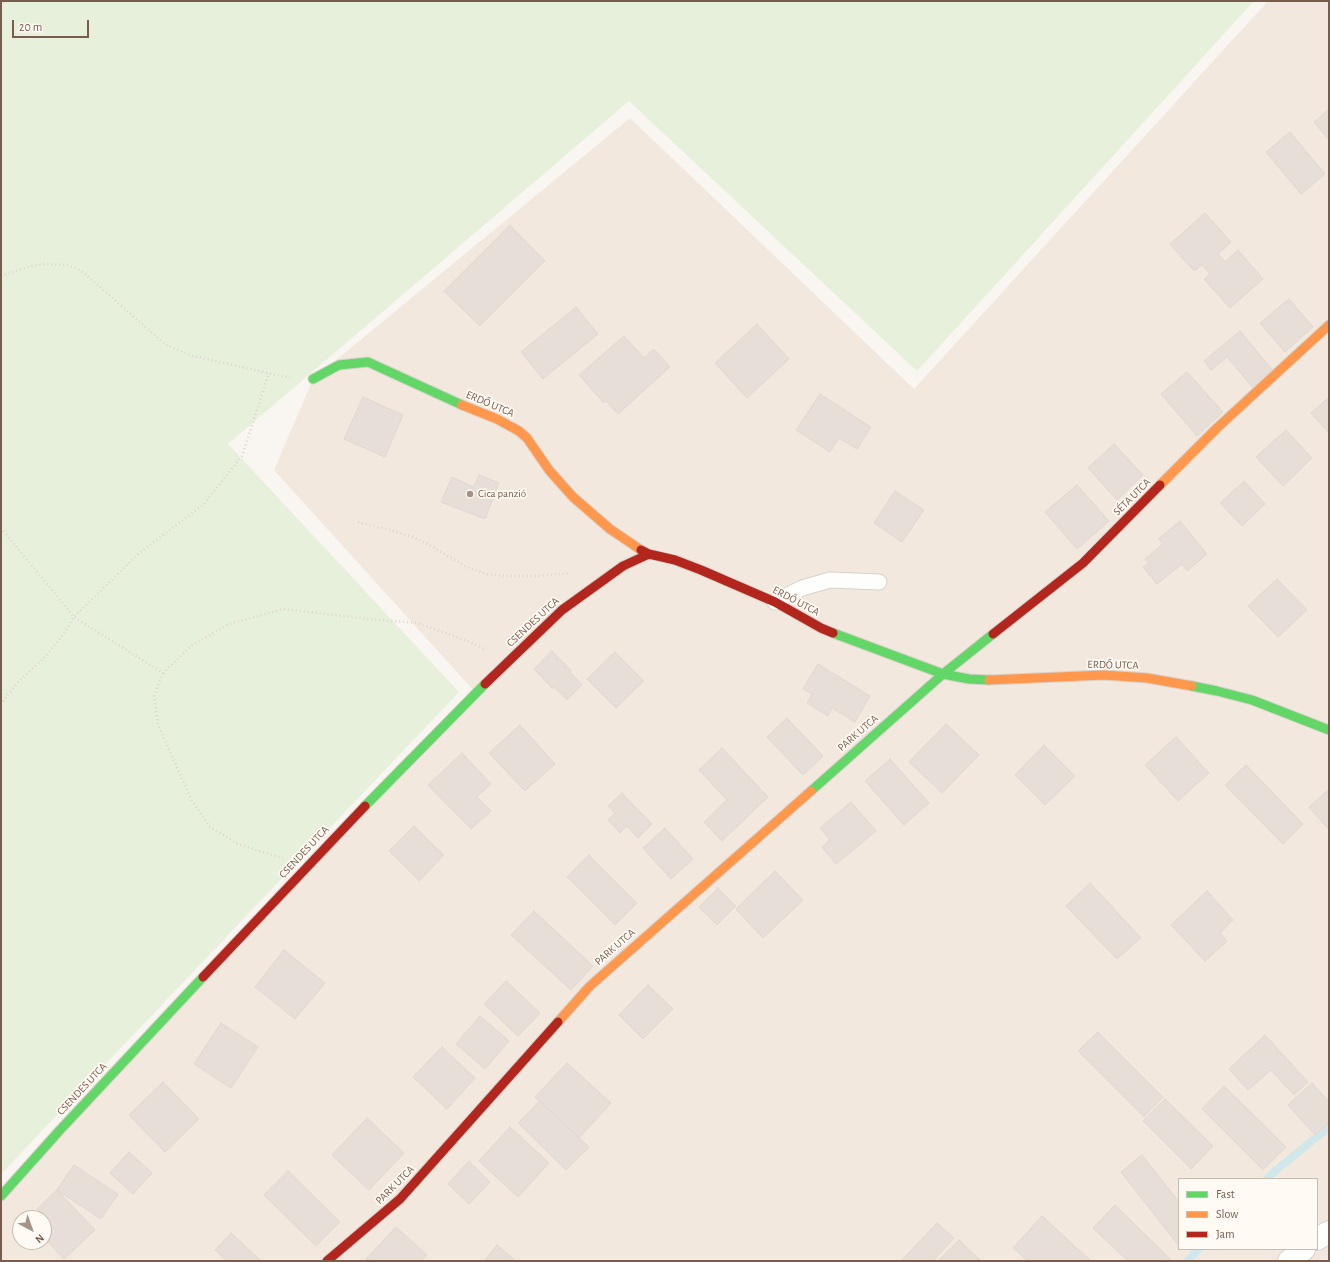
<!DOCTYPE html>
<html>
<head>
<meta charset="utf-8">
<style>
	body { margin:0 }
	#map { position:relative; width:1330px; height:1262px; overflow:hidden; background:#f9f5f0; font-family:"Alegreya Sans",sans-serif }
	canvas { display:block }
	.frame { position:absolute; inset:0; border:2px solid #7a5c4d; pointer-events:none }
	.legend { position:absolute; left:1178px; top:1178px; width:140px; height:72px; box-sizing:border-box; background:#fffaf3; border:1px solid #cabbb1; margin:0; padding:5px 7px; list-style:none; font-size:12px; color:#7a5c4d }
	.legend li { display:flex; align-items:center; gap:8px; height:20px }
	.legend b { width:20px; border:1px solid #cabbb1 }
	.north { position:absolute; left:12px; top:1210px; width:40px; height:40px; box-sizing:border-box; background:#fffaf3; border:1px solid #cabbb1; border-radius:50%; rotate:139deg; font-size:11px; font-weight:700; line-height:16px; text-align:center; color:#7a5c4d }
	.north::after { content:''; display:block; margin:auto; width:14px; height:18px; background:#a69286; clip-path:polygon(50% 0,100% 100%,50% 72%,0 100%) }
	.scale { position:absolute; left:12px; top:20px; width:77px; height:18px; box-sizing:border-box; border:2px solid #7a5c4d; border-top:0; padding-left:5px; font-size:12px; line-height:14px; white-space:nowrap; color:#7a5c4d; -webkit-text-stroke:3px #fffaf3; paint-order:stroke }
</style>
</head>
<body>
<div id="map">
<canvas width="1330" height="1262"></canvas>
<div class="frame"></div>
<ul class="legend">
<li><b style="height:5px;background:#63d668"></b>Fast</li>
<li><b style="height:5px;background:#ff974d"></b>Slow</li>
<li><b style="height:5px;background:#b3261e"></b>Jam</li>
</ul>
<div class="north">N</div>
<div class="scale">20 m</div>
</div>
<script>
const context = document.querySelector('canvas').getContext('2d');
context.lineJoin = 'round';
function paint(path, color) {
  context.fillStyle = color;
  context.fill(path, 'evenodd');
}
function poly(rows) {
  const path = new Path2D();
  for (const r of rows) {
    path.moveTo(r[0], r[1]);
    for (let i = 2; i < r.length; i += 2) path.lineTo(r[i], r[i + 1]);
  }
  return path;
}
function trace(path, color, width, dash) {
  context.strokeStyle = color;
  context.lineWidth = width;
  context.lineCap = dash ? 'butt' : 'round';
  context.setLineDash(dash || []);
  context.stroke(path);
}
function write(font, color, halo, rows, align = 'center') {
  context.font = font + ' "Alegreya Sans",sans-serif';
  context.lineWidth = 3.5;
  context.setLineDash([]);
  context.textBaseline = 'middle';
  context.strokeStyle = halo;
  context.fillStyle = color;
  for (const [text, x, y, turn = 0] of rows) {
    context.save();
    context.translate(x, y);
    context.rotate((+turn || 0) * Math.PI / 180);
    context.textAlign = isNaN(turn) ? turn : align;
    if (halo) context.strokeText(text, 0, 0);
    context.fillText(text, 0, 0);
    context.restore();
  }
}
const residential = poly([
	[1268,1,1329,1,1329,1261,1,1261,1,1197,475,692,274,470,313,379,630,118,914,389],
	[1179,1179,1317,1179,1317,1249,1179,1249],
	[20,1218,44,1218,44,1242,20,1242]
]);
const green = poly([
	[1,1,1254,1,917,371,629,101,228,444,459,692,1,1174]
]);
const stream = poly([
	[1267,1179,1275,1171,1329,1127],
	[1187,1261,1199,1249]
]);
const building = poly([
	[1329,109,1329,140,1314,122,1329,109],
	[1290,132,1325,174,1301,194,1266,152,1290,132],
	[1205,213,1231,242,1218,254,1225,262,1238,250,1263,279,1230,308,1204,279,1210,274,1202,265,1194,271,1170,244,1205,213],
	[510,225,545,261,480,326,444,291,510,225],
	[1289,299,1313,327,1285,352,1260,323,1289,299],
	[576,307,598,334,543,379,521,352,576,307],
	[757,324,789,359,747,398,715,363,757,324],
	[1240,331,1274,372,1254,389,1227,357,1211,370,1204,361,1240,331],
	[624,336,644,358,654,349,670,367,618,414,606,401,604,403,579,375,624,336],
	[1187,372,1223,412,1197,436,1161,394,1187,372],
	[820,394,871,427,857,449,839,438,830,452,796,430,820,394],
	[363,397,403,415,385,457,344,439,363,397],
	[1329,397,1329,433,1311,413,1329,397],
	[1286,430,1312,458,1283,486,1256,457,1286,430],
	[1114,444,1143,475,1117,500,1088,468,1114,444],
	[479,475,499,483,485,519,441,502,452,477,474,487,479,475],
	[1244,481,1265,504,1242,526,1220,503,1244,481],
	[1077,485,1109,521,1077,549,1045,512,1077,485],
	[895,491,924,510,902,542,874,523,895,491],
	[1180,521,1207,554,1187,571,1182,564,1157,584,1143,567,1149,564,1145,559,1163,544,1158,539,1180,521],
	[1277,579,1307,610,1278,637,1248,606,1277,579],
	[552,651,571,670,570,672,582,685,567,700,554,687,552,688,534,669,552,651],
	[615,652,644,681,616,708,587,679,615,652],
	[818,664,870,696,855,722,832,708,828,716,807,703,812,694,803,689,818,664],
	[787,718,823,756,803,775,767,737,787,718],
	[946,724,979,755,942,793,909,762,946,724],
	[520,725,555,764,525,791,489,753,520,725],
	[1176,737,1209,773,1178,801,1145,765,1176,737],
	[1044,745,1075,776,1045,805,1015,775,1044,745],
	[722,748,768,797,722,841,704,822,727,800,699,770,722,748],
	[462,753,491,784,477,797,491,811,471,829,428,785,462,753],
	[890,759,929,803,904,825,865,781,890,759],
	[1246,765,1303,824,1283,844,1225,785,1246,765],
	[1329,789,1329,830,1309,807,1329,789],
	[622,793,652,824,638,838,627,826,620,833,608,820,615,813,608,806,622,793],
	[851,802,876,831,836,864,822,847,830,840,820,828,851,802],
	[414,826,444,855,419,881,389,851,414,826],
	[665,828,693,859,671,879,643,848,665,828],
	[589,855,637,903,615,925,567,877,589,855],
	[775,871,803,900,763,938,736,909,775,871],
	[1090,883,1141,938,1117,959,1066,906,1090,883],
	[718,888,736,906,717,925,699,907,718,888],
	[1207,891,1233,920,1220,933,1227,941,1205,961,1171,925,1207,891],
	[534,911,593,966,571,990,511,935,534,911],
	[284,950,325,983,295,1019,255,987,284,950],
	[506,981,540,1013,518,1036,484,1004,506,981],
	[648,985,673,1009,643,1039,619,1015,648,985],
	[480,1016,509,1041,485,1069,456,1044,480,1016],
	[221,1023,258,1047,231,1088,194,1064,221,1023],
	[1098,1032,1163,1097,1144,1117,1078,1051,1098,1032],
	[1265,1035,1308,1082,1294,1095,1271,1070,1248,1090,1229,1069,1265,1035],
	[442,1047,475,1078,447,1109,413,1077,442,1047],
	[567,1063,611,1103,579,1138,535,1097,567,1063],
	[163,1082,199,1119,165,1152,129,1115,163,1082],
	[1312,1083,1329,1102,1329,1123,1315,1135,1288,1105,1312,1083],
	[1224,1086,1286,1147,1263,1170,1202,1109,1224,1086],
	[1165,1099,1213,1146,1191,1169,1143,1121,1165,1099],
	[540,1101,589,1147,566,1170,518,1123,540,1101],
	[367,1118,404,1153,369,1190,332,1155,367,1118],
	[510,1127,549,1163,518,1197,479,1161,510,1127],
	[129,1152,152,1173,133,1194,110,1173,129,1152],
	[1142,1155,1179,1202,1179,1246,1121,1172,1142,1155],
	[469,1161,490,1182,469,1204,448,1184,469,1161],
	[74,1165,118,1194,101,1219,57,1190,74,1165],
	[288,1171,340,1222,316,1246,264,1195,288,1171],
	[57,1190,95,1230,64,1259,44,1237,44,1218,41,1218,44,1216,37,1209,57,1190],
	[1115,1205,1170,1259,1168,1261,1128,1261,1093,1228,1115,1205],
	[1042,1216,1091,1261,1028,1261,1013,1248,1042,1216],
	[937,1223,954,1238,933,1261,904,1261,902,1260,937,1223],
	[396,1227,427,1255,421,1261,369,1261,366,1259,396,1227],
	[231,1233,261,1261,227,1261,215,1250,231,1233],
	[959,1240,981,1261,938,1261,959,1240],
	[497,1245,516,1261,484,1261,497,1245]
]);
const path = poly([
	[1,6,5,1],
	[1,276,32,266,45,264,67,265,76,268,83,272,166,345,193,356,290,378],
	[358,522,387,529,413,537,431,546,465,566,486,574,507,576,538,576,571,573],
	[1,528,74,617,163,673,191,646,229,624,283,609,369,619,418,623,470,642,486,650],
	[163,673,154,696,158,725,192,801,210,827,236,843,259,851,283,858],
	[1,705,6,697,20,680,43,659,63,635,74,617,138,554,203,505,242,456,269,373]
]);
const lane = poly([
	[775,602,802,588,830,580,879,582]
]);
const street = poly([
	[1317,1239,1329,1232],
	[1289,1261,1304,1249]
]);
const fast = poly([
	[313,379,339,365,368,362,462,405],
	[833,633,943,674,969,679,989,680],
	[1192,686,1217,691,1252,700,1329,730],
	[811,791,943,674,993,634],
	[365,806,485,684],
	[1,1196,60,1130,203,977]
]);
const slow = poly([
	[462,405,497,419,519,431,527,438,549,470,573,497,610,529,641,550],
	[1160,485,1217,428,1329,325],
	[989,680,1104,675,1147,678,1192,686],
	[558,1022,590,986,811,791]
]);
const jam = poly([
	[641,550,649,554,675,560,701,570,775,602,821,628,833,633],
	[993,634,1083,563,1160,485],
	[485,684,562,610,623,566,649,554],
	[203,977,365,806],
	[327,1261,400,1199,558,1022]
]);
const markers = [
	[470,494,4,"#a69286"]
];
const streetNames = [
	["ERDŐ UTCA",490,404,23],
	["SÉTA UTCA",1132,497,-45],
	["ERDŐ UTCA",796,601,28],
	["CSENDES UTCA",533,622,-43],
	["ERDŐ UTCA",1113,665,1],
	["PARK UTCA",858,733,-41],
	["CSENDES UTCA",304,852,-47],
	["PARK UTCA",615,947,-41],
	["CSENDES UTCA",82,1089,-47],
	["PARK UTCA",395,1185,-45]
];
const poiNames = [
	["Cica panzió",478,494]
];
paint(residential, '#f2e8de');
paint(green, '#e7f0db');
trace(stream, '#d0e8ea', 8);
paint(building, '#e6ded7');
trace(building, '#e2d8d2', 1);
trace(lane, '#d7d1cb', 17);
trace(street, '#d7d1cb', 24);
trace(fast, '#d9d2cb', 11);
trace(slow, '#d9d2cb', 11);
trace(jam, '#d9d2cb', 11);
trace(path, '#dcd5d0', 2.5, [1, 3]);
trace(lane, '#fefefd', 15);
trace(street, '#fefefd', 22);
trace(fast, '#63d668', 9);
trace(slow, '#ff974d', 9);
trace(jam, '#b3261e', 9);
for (const [x, y, r, color] of markers) {
  const dot = new Path2D();
  dot.arc(x, y, r, 0, 2 * Math.PI);
  context.fillStyle = color;
  context.fill(dot);
  trace(dot, '#fffaf3', 1.5);
}
write('11px', '#7a5c4d', '#fffaf3', streetNames);
write('11px', '#7a5c4d', '#fffaf3', poiNames, 'left');
</script>
</body>
</html>
